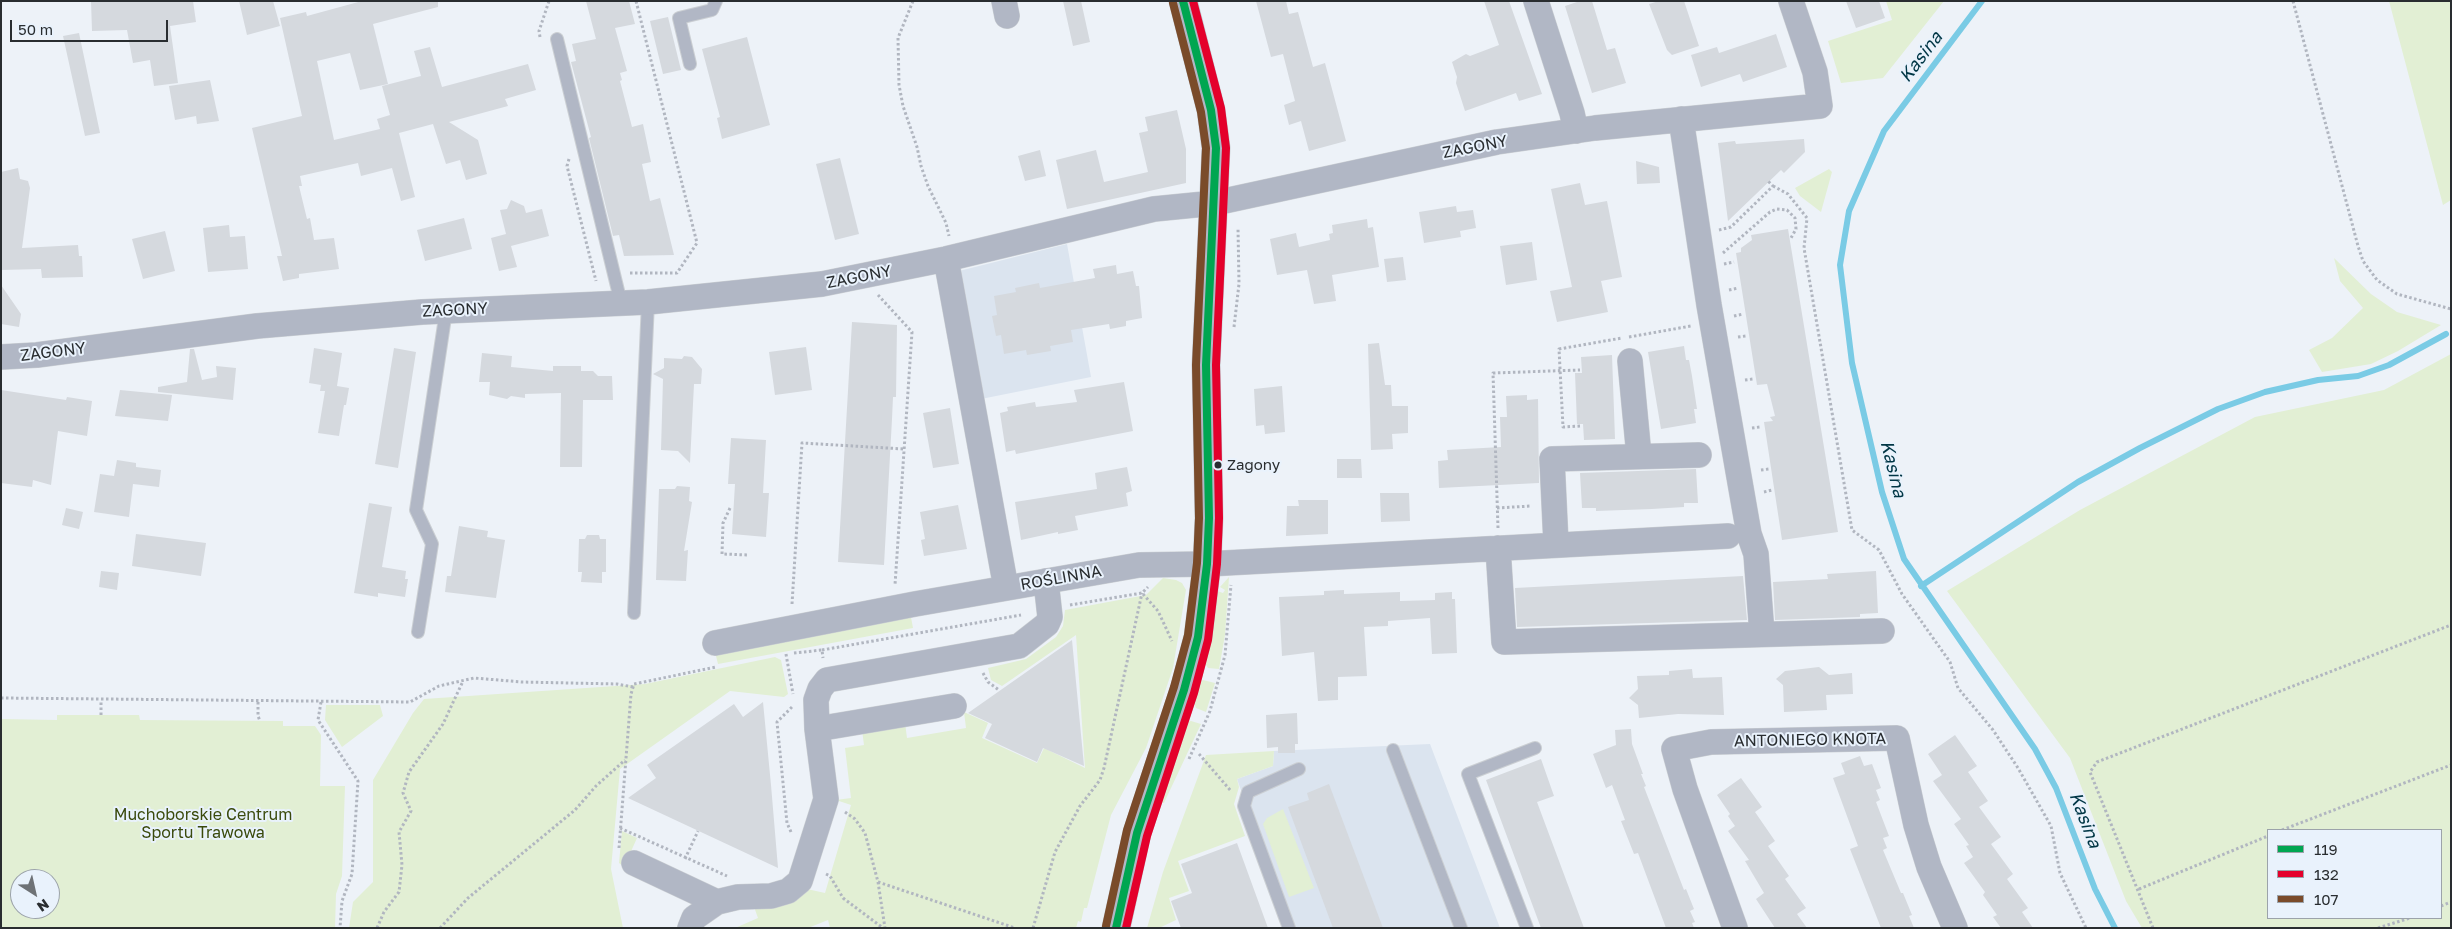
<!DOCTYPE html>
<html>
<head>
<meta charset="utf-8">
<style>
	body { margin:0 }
	#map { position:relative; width:2452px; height:929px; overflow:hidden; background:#edf2f8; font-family:"Golos Text",sans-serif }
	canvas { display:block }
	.frame { position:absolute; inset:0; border:2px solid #292d30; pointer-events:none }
	.legend { position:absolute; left:2267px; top:829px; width:175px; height:90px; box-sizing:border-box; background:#e9f2fc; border:1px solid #9ca3aa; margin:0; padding:6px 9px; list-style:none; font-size:15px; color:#292d30 }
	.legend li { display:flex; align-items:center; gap:10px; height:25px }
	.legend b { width:25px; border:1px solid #9ca3aa }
	.north { position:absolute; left:10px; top:869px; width:50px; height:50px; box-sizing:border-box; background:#e9f2fc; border:1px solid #9ca3aa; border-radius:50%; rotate:145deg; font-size:14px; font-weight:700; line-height:20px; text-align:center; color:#292d30 }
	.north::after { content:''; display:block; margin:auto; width:18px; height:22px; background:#6e7276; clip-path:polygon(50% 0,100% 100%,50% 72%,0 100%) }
	.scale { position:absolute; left:10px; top:20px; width:158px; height:22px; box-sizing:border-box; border:2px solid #292d30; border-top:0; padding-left:6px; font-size:15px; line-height:18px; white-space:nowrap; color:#292d30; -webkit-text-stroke:4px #e9f2fc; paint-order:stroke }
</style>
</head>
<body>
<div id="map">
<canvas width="2452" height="929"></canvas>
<div class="frame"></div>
<ul class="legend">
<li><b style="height:6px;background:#00a651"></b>119</li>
<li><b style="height:6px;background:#e4002b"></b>132</li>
<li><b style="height:6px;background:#7a4b2a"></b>107</li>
</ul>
<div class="north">N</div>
<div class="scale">50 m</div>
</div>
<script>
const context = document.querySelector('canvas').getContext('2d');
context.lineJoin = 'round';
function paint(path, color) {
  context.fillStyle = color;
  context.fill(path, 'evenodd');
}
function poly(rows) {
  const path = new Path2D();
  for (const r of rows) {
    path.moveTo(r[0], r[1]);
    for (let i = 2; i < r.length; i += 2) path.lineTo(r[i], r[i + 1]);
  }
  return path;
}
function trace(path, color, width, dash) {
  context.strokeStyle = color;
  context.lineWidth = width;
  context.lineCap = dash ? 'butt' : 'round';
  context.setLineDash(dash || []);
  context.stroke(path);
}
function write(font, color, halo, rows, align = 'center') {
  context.font = font + ' "Golos Text",sans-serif';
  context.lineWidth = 4;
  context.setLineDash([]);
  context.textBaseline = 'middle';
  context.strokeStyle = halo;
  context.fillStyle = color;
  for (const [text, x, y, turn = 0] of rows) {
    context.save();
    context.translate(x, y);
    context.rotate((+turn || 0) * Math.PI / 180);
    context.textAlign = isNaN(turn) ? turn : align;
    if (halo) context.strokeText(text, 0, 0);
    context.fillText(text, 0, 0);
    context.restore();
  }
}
const built = poly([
	[1067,244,1091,377,981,399,959,271],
	[1430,744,1500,928,1290,928,1237,779,1273,766,1274,751]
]);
const green = poly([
	[1886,1,1944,1,1883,78,1841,83,1828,41,1892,20],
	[2389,1,2451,1,2451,200,2443,205],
	[1829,169,1832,172,1821,212,1800,196,1795,188],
	[2334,258,2371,294,2397,312,2441,325,2398,351,2371,364,2322,372,2309,350,2332,338,2363,308,2340,281],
	[2451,354,2451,928,2142,928,2126,901,2070,758,1947,591,2080,510,2255,417,2384,390],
	[2268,830,2441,830,2441,918,2268,918],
	[1229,577,1225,635,1219,669,1208,668,1205,663,1217,591,1223,593,1225,590,1220,587],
	[1163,578,1176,580,1182,583,1186,590,1173,668,1146,748,1111,815,1087,908,1084,908,1081,922,1078,921,1076,928,830,928,828,920,808,928,735,928,758,918,753,904,807,889,825,893,851,805,836,800,851,798,845,748,864,745,862,730,905,723,907,738,966,728,964,712,988,723,982,738,1037,763,1044,748,1085,768,1076,635,1002,686,991,680,988,668,1026,659,1056,637,1063,626,1065,610,1146,595],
	[910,612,913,628,718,664,715,652],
	[775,657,781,660,788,694,784,697,730,691,620,769,611,869,623,928,349,928,353,902,373,882,373,780,413,713,424,699,645,684],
	[1203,680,1215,683,1206,712,1196,708,1194,703,1200,682],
	[326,705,380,705,383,716,342,747,325,720],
	[57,715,139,715,140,720,283,721,283,726,315,726,321,735,320,786,345,786,342,876,336,894,335,928,1,928,1,719,57,720],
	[20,879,50,879,50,909,20,909],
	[1191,721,1201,724,1164,803,1160,802,1187,722],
	[1274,751,1273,766,1237,779,1239,787,1234,804,1245,836,1178,861,1189,891,1169,898,1176,920,1159,928,1147,928,1163,872,1206,755],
	[1283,809,1314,888,1289,897,1263,824,1267,818],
	[622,831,637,838,624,867,619,863]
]);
const stream = poly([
	[1982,1,1884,131,1849,211,1840,265,1852,363,1882,492,1904,559,2035,749,2056,788,2095,889,2115,928],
	[1921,586,2078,482,2140,448,2218,409,2265,392,2318,380,2358,376,2389,365,2446,334]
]);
const building = poly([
	[91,1,193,1,196,22,170,26,178,83,154,86,150,60,133,63,127,30,92,31],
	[239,1,273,1,280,26,247,35],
	[362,1,438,1,438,7,373,24,388,84,360,90,350,53,317,61,334,140,380,129,377,119,390,115,382,86,421,76,414,51,430,47,442,87,528,64,536,90,505,99,508,106,449,122,478,140,487,174,466,180,460,160,446,164,433,124,399,133,415,197,401,201,392,168,361,176,358,163,300,176,302,186,299,186,307,219,310,218,314,240,334,238,339,269,299,274,299,278,283,281,277,256,282,256,252,128,302,116,280,18,306,12,307,16],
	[586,1,629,1,635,24,615,28,627,71,620,73,622,80,620,81,632,127,643,124,651,162,642,164,650,201,660,198,674,255,624,256,619,235,613,236,589,138,591,137,571,62,576,61,572,44,596,39],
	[1063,1,1081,1,1090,42,1073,46],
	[1256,1,1286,1,1289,14,1298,12,1313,67,1325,63,1346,141,1309,151,1301,121,1289,125,1284,105,1295,101,1283,54,1271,57],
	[1484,1,1509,1,1542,94,1519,101,1516,93,1465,111,1456,83,1457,77,1452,62,1466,54,1470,56,1499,45],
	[1580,1,1592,1,1607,50,1615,48,1626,83,1592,93,1565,6],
	[1659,1,1684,1,1699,46,1672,55,1667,50,1649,4],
	[1846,1,1879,1,1885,18,1856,28],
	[668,17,681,70,663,74,650,21],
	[79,33,100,133,85,136,63,36],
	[1776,34,1787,67,1743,82,1740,74,1701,87,1691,55,1717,47,1719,53],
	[747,37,770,125,722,139,717,118,720,117,702,49],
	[210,80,219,121,197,124,196,116,175,120,169,86],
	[1177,110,1186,149,1186,183,1067,209,1056,160,1096,150,1104,182,1148,172,1139,133,1148,131,1145,117],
	[1804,139,1805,152,1784,173,1781,170,1728,221,1718,143,1735,141,1736,144],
	[1040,150,1046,176,1025,181,1018,156],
	[840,158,859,234,835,240,816,164],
	[1636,161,1659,167,1660,183,1637,184],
	[18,168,20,179,28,181,30,188,22,248,78,245,79,256,82,256,83,277,42,278,41,269,1,270,1,172],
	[1580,183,1585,205,1607,201,1622,277,1601,281,1608,312,1557,322,1550,291,1572,287,1551,189],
	[511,200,524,206,526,213,542,209,549,236,511,246,517,267,499,271,491,238,506,234,500,210,507,209],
	[1456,206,1457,212,1473,210,1476,228,1460,231,1461,237,1424,243,1419,212],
	[464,218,472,249,425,261,417,230],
	[1367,219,1368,228,1373,227,1379,267,1332,275,1336,301,1314,304,1307,270,1277,275,1270,239,1296,233,1299,247,1330,240,1329,234,1333,233,1332,225],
	[229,225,230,237,245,236,248,269,208,272,203,228],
	[1788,229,1838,532,1782,540,1764,422,1773,421,1770,417,1775,416,1767,384,1757,385,1736,253,1741,252,1741,248,1752,240,1751,235],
	[165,231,175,271,143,279,132,239],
	[1532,242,1537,280,1506,285,1500,246],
	[1403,257,1406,280,1387,282,1384,259],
	[1116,265,1117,274,1133,271,1136,286,1139,286,1142,318,1126,321,1126,326,1110,329,1109,324,1071,330,1073,342,1050,346,1051,351,1027,355,1026,350,1004,354,1001,335,996,336,992,316,997,315,994,296,1016,292,1015,288,1039,283,1040,288,1095,278,1093,269],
	[1,285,21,314,19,327,1,324],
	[852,322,897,325,896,397,893,397,892,419,884,565,838,562],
	[1379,343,1385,385,1391,385,1392,406,1408,406,1408,433,1392,434,1393,449,1371,450,1368,344],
	[1684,346,1686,360,1689,360,1692,376,1697,409,1694,409,1696,423,1661,429,1648,352],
	[806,347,812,390,775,395,769,352],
	[314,348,342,353,337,386,349,388,346,405,344,405,339,436,318,433,325,391,320,391,321,385,309,383],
	[394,348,416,352,398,468,375,464],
	[190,349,194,349,202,380,217,377,216,366,236,368,233,400,158,392,158,387,187,382],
	[482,353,512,356,511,367,553,371,553,366,581,366,581,371,593,371,598,376,612,376,613,400,583,400,582,467,560,467,561,393,525,394,525,398,511,396,507,399,489,395,490,382,479,382],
	[1612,355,1615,439,1584,440,1583,424,1577,424,1575,373,1582,373,1581,357],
	[684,356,692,357,702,369,701,384,694,384,690,463,678,451,661,450,663,379,653,374,664,368,664,358,682,359],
	[1124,382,1133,431,1016,454,1015,450,1006,452,1000,413,1008,411,1007,407,1035,402,1036,407,1077,402,1074,390],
	[1282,386,1285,432,1265,434,1264,425,1256,426,1254,389],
	[1,390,66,400,67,397,92,401,87,436,58,431,51,485,33,480,32,487,1,483],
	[120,390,172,395,168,421,115,416],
	[1527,395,1527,400,1538,399,1539,483,1439,488,1438,461,1448,460,1447,450,1501,447,1500,417,1507,417,1506,396],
	[950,408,959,464,933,468,923,413],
	[731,438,766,440,763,493,769,493,766,537,732,534,735,484,728,484],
	[1337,459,1361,459,1362,478,1337,478],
	[117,460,136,463,136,467,161,470,159,487,133,484,129,517,94,512,100,474,114,476],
	[1127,467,1132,491,1126,493,1128,506,1075,516,1078,530,1058,534,1058,532,1021,540,1015,502,1097,489,1095,473],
	[1696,469,1698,503,1684,503,1684,507,1652,509,1596,511,1596,508,1582,508,1580,473],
	[677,486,690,487,689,501,692,502,684,551,688,550,686,581,656,580,659,489,675,489],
	[1380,493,1409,493,1410,521,1381,522],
	[1298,500,1328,500,1328,534,1286,536,1287,506,1299,506],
	[369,503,392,507,382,567,406,571,405,579,408,579,405,597,378,593,378,597,354,593],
	[958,505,967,549,924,556,921,540,925,539,920,512],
	[66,508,83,512,79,529,62,525],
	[459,526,488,531,487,537,505,540,496,598,445,592,447,576,451,576],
	[136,534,206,543,201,576,132,566],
	[587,535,599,535,600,539,606,539,606,572,602,572,602,583,581,582,582,572,578,572,579,539,585,539],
	[101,571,119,573,117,590,99,587],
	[1876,571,1878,613,1860,614,1860,617,1775,620,1773,582,1828,579,1827,574],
	[1743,576,1747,620,1517,627,1515,588],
	[1344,590,1344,594,1400,592,1400,601,1435,600,1435,593,1452,592,1452,599,1455,599,1457,653,1432,654,1430,618,1388,621,1388,626,1364,627,1367,676,1338,677,1338,700,1318,701,1314,652,1282,656,1279,597,1324,595,1324,591],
	[1072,640,1084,766,1043,748,1037,762,985,738,992,724,968,713],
	[1819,667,1829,675,1852,673,1853,694,1826,695,1827,710,1784,712,1783,685,1776,679,1785,671],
	[1692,669,1693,678,1722,677,1724,715,1678,714,1639,718,1638,705,1629,698,1638,689,1637,676,1669,675,1669,671],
	[763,702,771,785,778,868,628,798,656,778,647,765,734,704,743,717],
	[1297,713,1298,744,1295,744,1295,753,1278,753,1278,747,1267,748,1266,715],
	[1631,729,1632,744,1643,774,1641,774,1646,786,1644,787,1684,890,1686,889,1694,909,1690,911,1695,922,1692,923,1694,928,1666,928,1638,853,1634,854,1621,821,1625,820,1612,785,1606,788,1593,754,1616,745,1615,730],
	[1955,735,1977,766,1968,772,1988,801,1979,807,2001,837,1991,844,2013,874,2007,879,2028,908,2022,912,2033,928,2001,928,1993,917,1997,915,1983,895,1985,892,1964,863,1973,857,1966,846,1969,845,1954,824,1961,819,1933,781,1942,775,1928,754],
	[1860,756,1864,766,1872,764,1881,788,1876,790,1880,800,1876,802,1889,836,1883,838,1887,848,1883,850,1901,893,1903,893,1912,915,1909,916,1914,928,1881,928,1850,849,1858,846,1833,778,1845,774,1841,763],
	[1541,759,1554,796,1537,802,1584,928,1541,928,1486,780],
	[1741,778,1762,807,1755,812,1775,841,1768,846,1789,876,1785,879,1806,908,1797,914,1807,928,1775,928,1756,899,1764,893,1745,861,1749,860,1728,831,1735,826,1728,816,1730,814,1717,795],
	[1329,784,1383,928,1333,928,1288,807,1309,800,1307,793],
	[1237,843,1268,928,1181,928,1171,901,1192,893,1181,864]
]);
const path = poly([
	[913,1,898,38,899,85,903,106,917,147,921,166,928,186,946,223,949,236],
	[2293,1,2358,246,2363,261,2377,280,2397,294,2451,309],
	[540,37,539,31,549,1],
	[569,159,567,166,596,281],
	[1773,186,1788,194,1807,218,1804,248,1852,530,1879,550,1902,594,1950,662,1958,688,1993,730,2018,768,2051,826,2060,873,2086,928],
	[1719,230,1731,227,1773,186,1767,180],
	[1723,253,1770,212,1777,209,1787,210,1795,218,1796,229,1791,238],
	[1724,264,1734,262],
	[630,273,677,273,697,243,636,1],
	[1729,290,1738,288],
	[878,295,912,332,895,585],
	[1734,316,1743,314],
	[1234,327,1239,284,1238,228],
	[1629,337,1691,326],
	[1738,337,1746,336],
	[1745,380,1753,379],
	[1580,426,1563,427,1559,349,1622,338],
	[1752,428,1760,427],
	[1761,470,1769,469],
	[1764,492,1772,490],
	[730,508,723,523,722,554,749,555],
	[1497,508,1531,506],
	[1498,528,1493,373,1580,370],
	[1143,594,1158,611,1172,641],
	[792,604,802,443,904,449],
	[1070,605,1142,593,1148,587],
	[822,650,1021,615],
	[794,653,822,650,823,658],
	[786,654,793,694],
	[983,673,988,682,999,690],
	[1,698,410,702,439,686,474,678,522,682,617,684,633,687],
	[258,702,258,716,260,721],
	[321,702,318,720,358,781,352,874,342,901,340,928],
	[101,715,101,700],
	[1199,754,1231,791],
	[1189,759,1210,711,1225,655,1231,585],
	[845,812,855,819,865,833,878,882,885,928],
	[620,828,727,876],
	[2282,830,2451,765],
	[791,832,787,823,777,722,793,706],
	[619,848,631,694,634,684,716,667],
	[685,859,698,831],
	[826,874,830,876,843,898,883,928],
	[878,882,1015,928],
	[2139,889,2268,836],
	[2441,906,2451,902],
	[377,928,384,912,399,892,402,865,399,832,411,811,403,793,409,772,443,724,463,681],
	[440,928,468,898,575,810,596,786,625,760],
	[1033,928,1055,852,1080,806,1100,780,1104,768,1142,593],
	[2153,928,2090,772,2097,762,2451,625],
	[2378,928,2410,918]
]);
const service = poly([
	[557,39,621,303],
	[690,64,679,18,712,10,716,1],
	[634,613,648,302],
	[418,632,432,544,416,510,446,311],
	[1393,750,1461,928],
	[1289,928,1244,806,1248,792,1299,769],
	[1527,928,1468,774,1535,748]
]);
const minor = poly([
	[1004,1,1007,16],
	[1536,1,1572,113,1576,131],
	[1681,119,1709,305,1749,534,1756,554,1762,634],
	[946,259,1006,588],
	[1,357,37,355,257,326,422,312,648,302,822,284,946,259,1154,209,1215,203,1497,142,1595,128,1820,106,1815,72,1791,1],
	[1630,361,1639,456],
	[1556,544,1552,459,1699,455],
	[1498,548,1504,642,1882,631],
	[715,643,915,604,1139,565,1207,564,1728,536],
	[817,729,954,706],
	[634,863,717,902],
	[690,928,694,918,717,902,738,897,771,896,788,891,800,881,826,799,817,729,816,700,820,689,827,680,1019,646,1047,624,1050,617,1046,581],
	[1735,928,1685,789,1674,749,1711,742,1897,738,1916,825,1929,867,1955,928]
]);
const tertiary = poly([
	[1116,928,1137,833,1184,690,1198,637,1207,564,1209,518,1206,365,1216,148,1211,110,1183,1]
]);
const bus1 = poly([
	[1116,928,1137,833,1184,690,1198,637,1207,564,1209,518,1206,365,1216,148,1211,110,1183,1]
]);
const bus2 = poly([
	[1126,928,1147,836,1194,693,1208,640,1217,564,1219,518,1216,365,1226,148,1221,108,1193,1]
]);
const bus3 = poly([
	[1106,926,1127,830,1174,687,1188,635,1197,563,1199,518,1196,365,1206,148,1201,112,1173,3]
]);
const markers = [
	[1218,465,4.5,"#292d30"]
];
const busNames = [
	["Zagony",1227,465]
];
const streetNames = [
	["ZAGONY",1475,147,-11],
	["ZAGONY",859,277,-11],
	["ZAGONY",455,310,-3],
	["ZAGONY",53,352,-7],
	["ROŚLINNA",1061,578,-10],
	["ANTONIEGO KNOTA",1810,740,-1]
];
const parkNames = [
	["Muchoborskie Centrum",203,815],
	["Sportu Trawowa",203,833]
];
const waterNames = [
	["Kasina",1921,57,-53],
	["Kasina",1893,469,76],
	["Kasina",2085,820,69]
];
paint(built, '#dbe4ef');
paint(green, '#e2efd4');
trace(stream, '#7acbe5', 6);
paint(building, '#d5d9de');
trace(service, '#cbcfd3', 14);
trace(minor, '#cbcfd3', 26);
trace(tertiary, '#cbcfd3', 29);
trace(path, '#b1b6c0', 3, [2.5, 2.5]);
trace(service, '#b1b7c5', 12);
trace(minor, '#b1b7c5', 25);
trace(tertiary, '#b1b7c5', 28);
trace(bus1, '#00a651', 8);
trace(bus2, '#e4002b', 8);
trace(bus3, '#7a4b2a', 8);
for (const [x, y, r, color] of markers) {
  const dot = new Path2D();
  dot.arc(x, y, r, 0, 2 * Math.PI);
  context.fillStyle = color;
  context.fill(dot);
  trace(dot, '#e9f2fc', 2);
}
write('15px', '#292d30', '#e9f2fc', busNames, 'left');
write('16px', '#292d30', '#e9f2fc', streetNames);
write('16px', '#3a4a0c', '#e9f2fc', parkNames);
write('italic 18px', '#003645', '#e9f2fc', waterNames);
</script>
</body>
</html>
